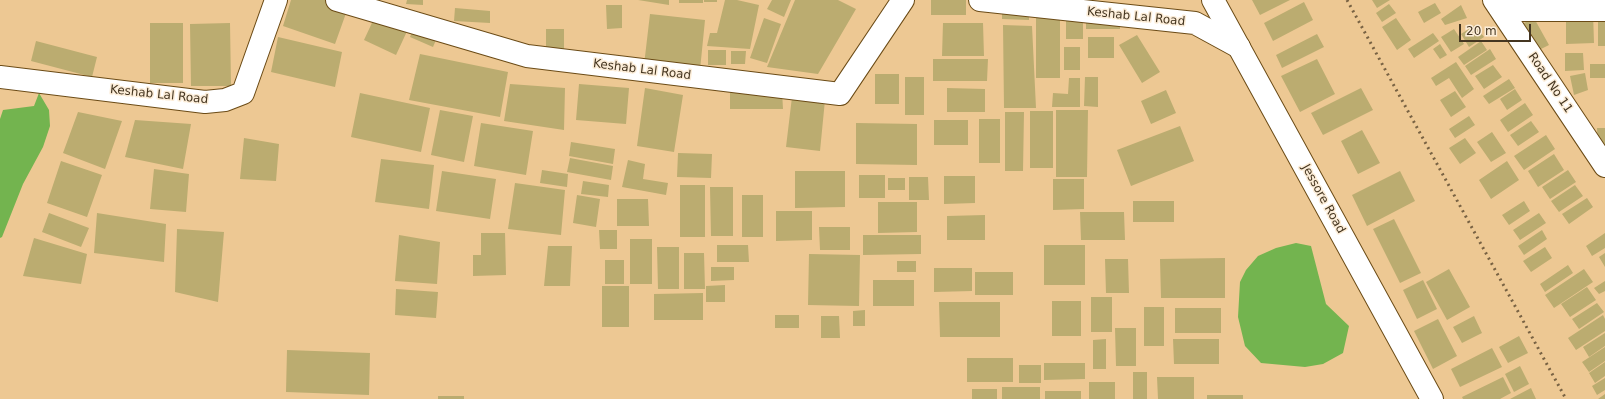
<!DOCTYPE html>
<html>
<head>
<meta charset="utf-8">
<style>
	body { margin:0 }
	#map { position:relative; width:1605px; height:399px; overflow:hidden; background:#edc893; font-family:"DejaVu Sans",sans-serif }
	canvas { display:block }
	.scale { position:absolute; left:1459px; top:24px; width:72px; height:18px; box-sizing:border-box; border:2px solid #453621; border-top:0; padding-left:5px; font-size:12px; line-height:14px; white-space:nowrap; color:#453621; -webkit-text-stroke:3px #fcedd8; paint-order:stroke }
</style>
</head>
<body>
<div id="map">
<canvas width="1605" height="399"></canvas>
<div class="scale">20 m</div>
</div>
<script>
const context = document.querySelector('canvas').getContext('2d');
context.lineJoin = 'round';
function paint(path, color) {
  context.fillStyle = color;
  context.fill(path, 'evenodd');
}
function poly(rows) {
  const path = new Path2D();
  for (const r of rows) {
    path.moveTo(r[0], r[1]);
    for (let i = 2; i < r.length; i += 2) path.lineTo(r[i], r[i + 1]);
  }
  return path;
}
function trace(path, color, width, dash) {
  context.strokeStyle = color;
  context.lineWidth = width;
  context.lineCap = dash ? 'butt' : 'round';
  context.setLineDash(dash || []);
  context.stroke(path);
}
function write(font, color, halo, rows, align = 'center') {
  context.font = font + ' "DejaVu Sans",sans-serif';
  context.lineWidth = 3;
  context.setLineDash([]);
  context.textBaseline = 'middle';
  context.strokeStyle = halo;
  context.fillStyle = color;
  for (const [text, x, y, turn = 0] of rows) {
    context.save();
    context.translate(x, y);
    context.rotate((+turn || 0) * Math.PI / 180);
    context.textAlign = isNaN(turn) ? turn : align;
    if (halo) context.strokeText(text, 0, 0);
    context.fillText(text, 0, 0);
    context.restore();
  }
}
const water = poly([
	[39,93,49,110,50,126,43,147,23,184,2,237,0,238,0,119,3,110,34,106],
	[1296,243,1311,246,1326,304,1349,326,1343,353,1323,364,1305,367,1261,363,1245,346,1238,317,1240,282,1246,270,1258,256,1276,248]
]);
const building = poly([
	[291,0,343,0,350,2,335,44,283,26],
	[407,0,423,0,423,5,406,4],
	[638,0,669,0,669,5],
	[679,0,703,0,703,3,679,3],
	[704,0,717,0,717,2,704,2],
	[725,0,737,0,759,5,750,49,707,46,710,33,717,33],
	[772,0,791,0,784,17,767,9],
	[795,0,838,0,856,9,818,74,767,67],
	[931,0,966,0,966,15,931,15],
	[1252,0,1290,0,1260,15],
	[1372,0,1390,0,1377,8],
	[1304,2,1313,20,1273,41,1264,23],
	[1435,3,1441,13,1424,23,1418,12],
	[1389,4,1396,13,1382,22,1376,13],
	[606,5,622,5,622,28,607,29],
	[1002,5,1029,5,1029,20,1002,19],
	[1461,5,1467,18,1445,25,1441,19],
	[455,8,490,11,490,23,454,21],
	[377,12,409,27,396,55,364,40],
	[1593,12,1594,43,1566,44,1566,13],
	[650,14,705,20,700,70,644,65],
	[1036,16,1060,16,1060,78,1036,78],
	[1086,17,1120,17,1120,29,1086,29],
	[764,18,781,24,767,63,750,58],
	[1066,18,1083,19,1083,39,1066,39],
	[1396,18,1411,40,1397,50,1382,27],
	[1534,18,1549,45,1535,52,1520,25],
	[1598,21,1605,21,1605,46,1598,46],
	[150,23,183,23,183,83,150,83],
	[230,23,231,86,191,86,190,24],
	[943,23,983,23,984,56,942,56],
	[415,25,438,35,433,47,410,37],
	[1003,25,1032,26,1036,108,1004,108],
	[1475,25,1484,37,1469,47,1461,34],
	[546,29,564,29,564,49,546,49],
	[1454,29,1464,44,1451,52,1441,37],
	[1433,33,1439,41,1414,58,1408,49],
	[1317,34,1324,47,1282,68,1276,55],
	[1137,35,1160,72,1142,83,1119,45],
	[278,37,342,52,335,87,271,72],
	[1088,37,1114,37,1114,58,1088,58],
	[36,41,97,57,92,77,31,61],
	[1481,41,1487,50,1464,65,1458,57],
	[1440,44,1447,55,1440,59,1433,49],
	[1064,47,1080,47,1080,70,1064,70],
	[1490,49,1496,59,1471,75,1465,66],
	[708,50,726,50,726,65,708,65],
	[731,51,746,51,745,64,731,64],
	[1565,53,1583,53,1584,70,1565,71],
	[420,54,508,72,500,117,409,100],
	[933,59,988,59,987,81,933,81],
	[1317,59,1335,94,1300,112,1281,76],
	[1456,62,1474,89,1462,98,1449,78,1436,86,1431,78],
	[1590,64,1605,64,1605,78,1590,78],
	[1493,65,1502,77,1484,89,1475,76],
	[1585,73,1588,90,1574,95,1570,76],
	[875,74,899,74,899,104,875,104],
	[905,77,924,77,924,115,905,115],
	[1085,77,1098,77,1098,107,1084,106],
	[1069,78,1080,78,1080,107,1052,107,1053,93,1068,94],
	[1509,79,1515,88,1489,104,1483,96],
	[510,84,565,88,564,130,504,121],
	[579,84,629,88,626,124,576,120],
	[645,88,683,95,674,152,637,146],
	[947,88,985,89,985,112,947,112],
	[1361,88,1373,110,1323,135,1311,113],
	[1515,89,1522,100,1507,110,1500,99],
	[1166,90,1176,113,1151,124,1141,101],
	[730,91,782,91,783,109,730,109],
	[1455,91,1466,107,1451,117,1440,100],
	[360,93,430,108,421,152,351,137],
	[792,97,825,100,820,151,786,147],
	[1525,103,1533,115,1508,132,1500,120],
	[440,110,473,116,464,162,431,155],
	[1056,110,1088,110,1087,177,1056,177],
	[1030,111,1053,111,1053,168,1030,168],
	[78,112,122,121,105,169,63,153],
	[1005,112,1024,112,1023,171,1005,171],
	[1469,116,1475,125,1455,138,1449,129],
	[979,119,1000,119,1000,163,979,163],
	[135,120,191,124,183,169,125,157],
	[934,120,968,120,968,145,934,145],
	[1531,121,1539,132,1518,146,1510,135],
	[481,123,533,131,526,175,474,166],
	[856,123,917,124,917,165,856,164],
	[1180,126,1194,161,1131,186,1117,150],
	[1597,128,1605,128,1605,147,1598,147],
	[1362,130,1380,163,1358,174,1341,141],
	[1492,132,1506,153,1491,162,1477,142],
	[1546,135,1555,149,1524,170,1514,156],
	[244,138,279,144,276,181,240,179],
	[1465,138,1476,153,1460,164,1449,148],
	[571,142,615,149,613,164,569,156],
	[678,153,712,154,711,178,677,177],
	[1554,154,1564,170,1538,187,1528,171],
	[570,158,613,166,611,180,567,172],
	[381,159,434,165,429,209,375,202],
	[628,160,645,164,643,179,668,183,666,195,622,187],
	[61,161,102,175,87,217,47,203],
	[1507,161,1519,180,1491,199,1479,180],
	[154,169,189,174,186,212,150,209],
	[542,170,568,174,567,187,540,183],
	[1568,170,1576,182,1550,199,1542,187],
	[442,171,496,179,490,219,436,211],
	[795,171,845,171,845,207,795,208],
	[1400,171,1415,201,1367,226,1352,195],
	[859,175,885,175,885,198,859,198],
	[944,176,975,176,975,203,944,204],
	[909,177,928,177,929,200,909,200],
	[888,178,905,178,905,190,888,190],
	[1053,179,1084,179,1084,209,1053,210],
	[583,181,609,185,608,197,581,194],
	[515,183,565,190,561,235,508,229],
	[680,185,705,185,705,237,680,237],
	[1575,185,1583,196,1559,212,1551,201],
	[710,187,733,187,733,236,711,236],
	[577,195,600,199,596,227,573,223],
	[742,195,763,195,763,237,742,237],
	[1587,198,1593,207,1569,224,1562,214],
	[617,199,648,199,649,226,617,226],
	[1133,201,1174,201,1174,222,1133,222],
	[1524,201,1530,211,1509,225,1502,215],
	[878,202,917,202,917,232,878,233],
	[776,211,812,211,812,240,776,241],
	[1080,212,1124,212,1125,240,1081,240],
	[49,213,89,228,81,247,42,232],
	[97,213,166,224,164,262,94,253],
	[1539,213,1546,223,1520,240,1513,230],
	[985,215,985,240,947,240,947,216],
	[1394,219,1421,273,1400,283,1373,229],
	[819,227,850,227,850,250,820,250],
	[177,229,224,232,218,302,175,292],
	[599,230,617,230,617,249,600,249],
	[1542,230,1547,239,1524,255,1518,246],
	[481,233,505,233,506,275,473,276,473,255,481,255],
	[1605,233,1605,248,1592,256,1586,246],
	[399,235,440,242,437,284,395,281],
	[863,235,921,235,921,254,863,255],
	[34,238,87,254,81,284,23,276],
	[630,239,652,239,652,284,630,284],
	[717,245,748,245,749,262,717,262],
	[1044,245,1085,245,1085,285,1044,285],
	[548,246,572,246,570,286,544,286],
	[657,247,679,247,679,289,658,289],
	[1545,247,1552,258,1531,272,1523,261],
	[684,253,704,253,705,289,684,289],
	[1605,253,1605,267,1599,257],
	[809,254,860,255,859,306,808,305],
	[1225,258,1225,298,1161,298,1160,259],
	[1105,259,1128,259,1129,293,1106,293],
	[605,260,624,260,624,284,605,284],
	[897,261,916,261,916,272,897,272],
	[1568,265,1573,273,1545,292,1540,284],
	[711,267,734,267,734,280,711,281],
	[934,268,972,268,972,291,934,292],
	[1449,269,1470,307,1447,320,1426,282],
	[1584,269,1593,282,1554,308,1545,295],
	[975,272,1013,272,1013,295,975,295],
	[873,280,914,280,914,306,873,306],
	[1423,280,1437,309,1417,319,1403,290],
	[1605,281,1605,291,1599,294,1594,288],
	[725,285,725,302,706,302,706,286],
	[602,286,629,286,629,327,602,327],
	[1587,287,1596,300,1570,317,1561,304],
	[396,289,438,292,436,318,395,315],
	[703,293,703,320,654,320,654,294],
	[1091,297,1112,297,1112,332,1091,332],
	[1052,301,1081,301,1081,336,1052,336],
	[939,302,1000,302,1000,337,940,337],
	[1597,303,1604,312,1579,329,1572,319],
	[1144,307,1164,307,1164,346,1144,346],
	[1175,308,1221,308,1221,333,1175,333],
	[865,310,865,326,853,326,853,311],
	[775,315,799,315,799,328,775,328],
	[1603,315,1605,319,1605,331,1576,350,1568,338],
	[821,316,839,316,840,338,821,338],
	[1474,316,1482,333,1462,343,1453,327],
	[1438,319,1457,356,1433,369,1414,331],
	[1115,328,1136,328,1136,366,1116,366],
	[1605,333,1605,346,1589,357,1583,347],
	[1519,336,1528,353,1508,363,1499,347],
	[1106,339,1106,369,1093,369,1093,340],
	[1173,339,1219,339,1219,364,1174,364],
	[1605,347,1605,361,1589,372,1582,362],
	[1492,348,1502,367,1460,387,1451,369],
	[287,350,370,353,369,395,286,392],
	[967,358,1013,358,1013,382,967,382],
	[1605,362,1605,376,1595,383,1589,373],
	[1044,363,1085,363,1085,379,1044,380],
	[1019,365,1041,365,1041,383,1019,383],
	[1520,366,1529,384,1514,392,1505,374],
	[1133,372,1147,372,1147,399,1133,399],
	[1157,377,1194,377,1194,399,1158,399],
	[1503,377,1511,393,1500,399,1463,399,1462,397],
	[1605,378,1605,390,1597,395,1592,386],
	[1089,382,1115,382,1115,399,1089,399],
	[1002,387,1040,387,1040,399,1002,399],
	[1531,388,1536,399,1510,399],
	[972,389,997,389,997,399,972,399],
	[1045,391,1081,391,1081,399,1045,399],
	[1605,394,1605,399,1598,399],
	[1207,395,1243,395,1243,399,1207,399],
	[438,396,464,396,464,399,438,399]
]);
const minor = poly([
	[337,0,527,56,840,94,903,0],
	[980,0,1195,23,1239,47],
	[1494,0,1605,166],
	[1501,10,1605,10],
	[0,77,205,102,225,100,243,93,276,0]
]);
const highway = poly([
	[1213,0,1432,399]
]);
const rail = poly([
	[1347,0,1566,399]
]);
const streetNames = [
	["Keshab Lal Road",1136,17,6],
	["Keshab Lal Road",642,70,7],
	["Road No 11",1550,83,56],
	["Keshab Lal Road",159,95,6],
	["Jessore Road",1323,199,61]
];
paint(water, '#73b44f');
paint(building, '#bbac70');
trace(minor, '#6b4b16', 24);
trace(highway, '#6b4b16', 24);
trace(minor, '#fff', 22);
trace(highway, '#fff', 22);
trace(rail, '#786243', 3, [2, 4]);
write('12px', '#453621', '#fcedd8', streetNames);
</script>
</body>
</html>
